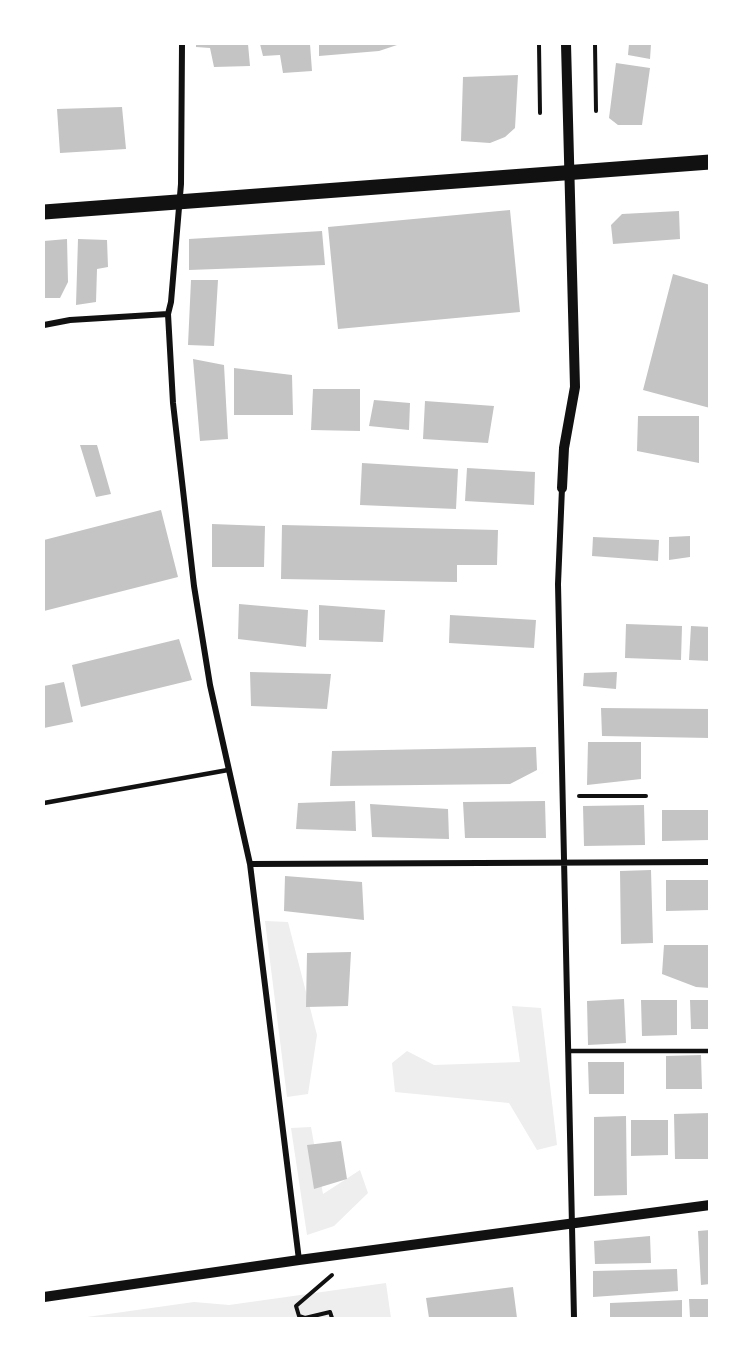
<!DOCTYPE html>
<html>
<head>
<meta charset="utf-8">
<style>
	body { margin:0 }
	#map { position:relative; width:753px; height:1362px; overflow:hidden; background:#fff; font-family:"Titillium Web",sans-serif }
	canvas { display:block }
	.frame { position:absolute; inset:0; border:45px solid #fff; pointer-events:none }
</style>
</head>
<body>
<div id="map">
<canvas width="753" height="1362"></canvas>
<div class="frame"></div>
</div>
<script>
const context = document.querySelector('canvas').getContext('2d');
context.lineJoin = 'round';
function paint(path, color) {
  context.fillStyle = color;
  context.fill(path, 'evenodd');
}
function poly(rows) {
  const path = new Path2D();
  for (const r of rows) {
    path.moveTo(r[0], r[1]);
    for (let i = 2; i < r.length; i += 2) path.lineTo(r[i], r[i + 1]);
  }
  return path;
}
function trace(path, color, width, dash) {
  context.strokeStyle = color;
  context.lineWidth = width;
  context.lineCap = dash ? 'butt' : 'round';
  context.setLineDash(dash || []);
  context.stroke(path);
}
const green = poly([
	[265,921,288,922,317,1035,308,1094,287,1097],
	[512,1006,541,1008,557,1145,537,1150,509,1103,395,1092,392,1063,407,1051,434,1065,520,1062],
	[311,1127,323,1194,360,1170,368,1193,334,1226,307,1235,291,1128],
	[386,1283,391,1318,80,1318,194,1302,229,1305]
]);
const building = poly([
	[196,44,248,44,250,66,214,67,210,48,196,47],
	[260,44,310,44,312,71,283,73,280,55,263,56],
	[319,44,400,44,379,51,319,56],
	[629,44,651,44,650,59,628,55],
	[616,63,650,68,642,125,618,125,609,118],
	[518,75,515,128,505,137,490,143,461,141,463,77],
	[122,107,126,149,60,153,57,109],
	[510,210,520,312,338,329,328,227],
	[679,211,680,239,613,244,611,225,622,214],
	[322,231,325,265,189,270,189,239],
	[67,239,68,282,60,298,44,298,44,241],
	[78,239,107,240,108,267,97,269,96,302,76,305],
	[673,274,710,285,710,408,643,390],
	[191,280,218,280,214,346,188,345],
	[193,359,224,365,228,439,200,441],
	[234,368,292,375,293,415,234,415],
	[313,389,360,389,360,431,311,430],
	[374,400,410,403,409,430,369,426],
	[425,401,494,406,488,443,423,439],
	[638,416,699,416,699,463,637,451],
	[80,445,97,445,111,494,96,497],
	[362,463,458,469,456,509,360,505],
	[467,468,535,472,534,505,465,501],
	[161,510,178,577,44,611,44,540],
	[212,524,265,526,264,567,212,567],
	[282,525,498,530,497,565,457,565,457,582,281,579],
	[690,536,690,557,669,560,669,537],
	[593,537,659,540,658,561,592,556],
	[239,604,308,610,306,647,238,639],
	[319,605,385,610,383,642,319,640],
	[450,615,536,620,534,648,449,643],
	[626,624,682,626,681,660,625,658],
	[691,626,710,627,710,661,689,660],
	[179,639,192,680,81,707,72,665],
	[250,672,331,674,327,709,251,706],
	[617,672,616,689,583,686,584,673],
	[64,682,73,722,44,728,44,686],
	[601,708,710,709,710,738,602,736],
	[588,742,641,742,641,779,587,785],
	[536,747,537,770,510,784,330,786,332,751],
	[355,801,356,831,296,829,298,803],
	[545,801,546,838,465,838,463,802],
	[370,804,448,809,449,839,372,837],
	[644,805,645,845,584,846,583,806],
	[662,810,709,810,710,840,662,841],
	[651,870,653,943,621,944,620,871],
	[285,876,362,882,364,920,284,911],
	[666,880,710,880,710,910,666,911],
	[664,945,710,945,710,988,696,987,662,974],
	[351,952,348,1006,306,1007,307,953],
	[624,999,626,1043,588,1045,587,1001],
	[641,1000,677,1000,677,1035,642,1036],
	[690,1000,710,1000,710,1029,691,1029],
	[701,1055,702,1089,666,1089,666,1056],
	[588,1062,624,1062,624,1094,589,1094],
	[710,1113,710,1159,675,1159,674,1114],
	[626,1116,627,1195,594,1196,594,1117],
	[631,1120,668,1120,668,1155,631,1156],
	[341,1141,347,1179,314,1189,307,1145],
	[710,1230,710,1284,701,1285,698,1231],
	[650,1236,651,1263,595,1264,594,1241],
	[677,1269,678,1291,593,1297,593,1271],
	[513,1287,517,1318,429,1318,426,1298],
	[689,1299,710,1299,710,1318,690,1318],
	[682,1300,682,1318,610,1318,610,1303]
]);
const path = poly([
	[539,44,540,113],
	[595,44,596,111],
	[579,796,646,796],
	[332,1275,296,1306,299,1316,305,1318,330,1312,332,1318]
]);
const service = poly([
	[44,803,228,770],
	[568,1051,710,1051]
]);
const minor = poly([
	[182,44,181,184,171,302,168,314,173,403,194,586,210,685,250,864,710,862],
	[44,325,70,320,168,314],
	[562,488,558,584,574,1318],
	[250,864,299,1260]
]);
const tertiary = poly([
	[562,488,564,448,575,387,566,44],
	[44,1297,299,1260,710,1205]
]);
const primary = poly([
	[44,212,710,162]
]);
paint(green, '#eee');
paint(building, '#c4c4c4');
trace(path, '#111', 4);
trace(service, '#111', 4.5);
trace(minor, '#111', 6);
trace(tertiary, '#111', 10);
trace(primary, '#111', 15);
</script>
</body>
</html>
